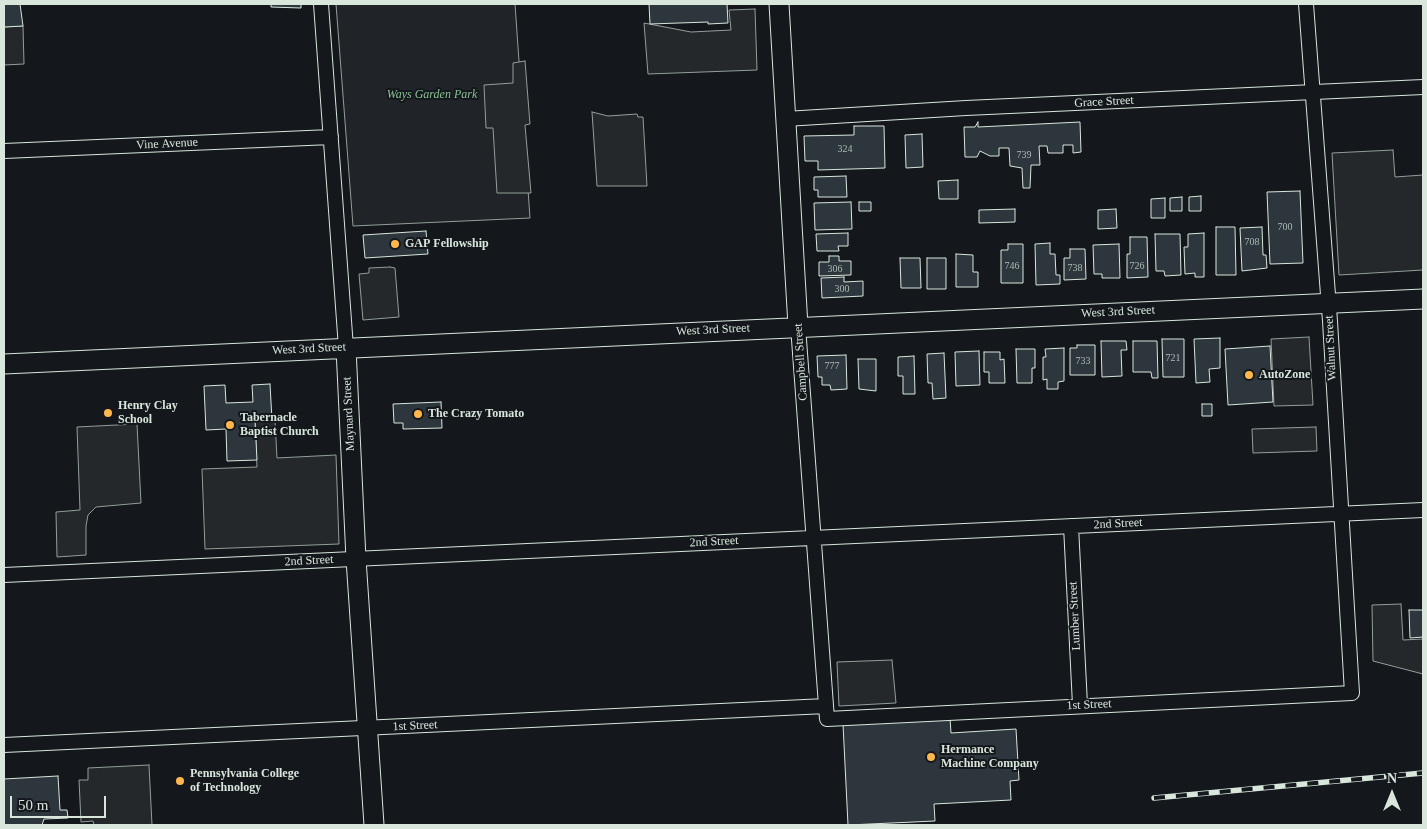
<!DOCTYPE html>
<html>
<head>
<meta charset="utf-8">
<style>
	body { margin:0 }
	#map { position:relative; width:1427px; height:829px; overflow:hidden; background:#14181c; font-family:"Times New Roman",serif }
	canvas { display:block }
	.frame { position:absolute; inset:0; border:5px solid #d8e6dc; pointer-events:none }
	.north { position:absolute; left:1367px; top:769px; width:50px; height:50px; -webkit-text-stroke:4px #14181c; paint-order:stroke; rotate:0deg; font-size:14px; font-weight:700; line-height:20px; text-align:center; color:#d8e6dc }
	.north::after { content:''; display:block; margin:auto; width:18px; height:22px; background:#d8e6dc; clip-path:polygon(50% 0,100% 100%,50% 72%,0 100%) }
	.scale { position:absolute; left:10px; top:796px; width:96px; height:22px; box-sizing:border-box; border:2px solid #d8e6dc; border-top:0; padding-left:6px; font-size:15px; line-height:18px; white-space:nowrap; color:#d8e6dc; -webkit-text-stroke:4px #14181c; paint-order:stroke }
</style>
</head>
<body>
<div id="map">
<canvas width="1427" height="829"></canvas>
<div class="frame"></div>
<div class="north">N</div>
<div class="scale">50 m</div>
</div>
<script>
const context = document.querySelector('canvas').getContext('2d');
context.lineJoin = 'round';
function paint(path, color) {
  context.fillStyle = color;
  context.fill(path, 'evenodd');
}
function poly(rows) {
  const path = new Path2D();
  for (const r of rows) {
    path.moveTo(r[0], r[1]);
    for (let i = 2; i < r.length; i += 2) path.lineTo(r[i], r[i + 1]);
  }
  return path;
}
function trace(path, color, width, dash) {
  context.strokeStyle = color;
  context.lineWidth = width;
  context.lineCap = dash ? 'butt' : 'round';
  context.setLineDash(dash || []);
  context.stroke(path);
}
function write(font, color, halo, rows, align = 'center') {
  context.font = font + ' "Times New Roman",serif';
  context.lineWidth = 4;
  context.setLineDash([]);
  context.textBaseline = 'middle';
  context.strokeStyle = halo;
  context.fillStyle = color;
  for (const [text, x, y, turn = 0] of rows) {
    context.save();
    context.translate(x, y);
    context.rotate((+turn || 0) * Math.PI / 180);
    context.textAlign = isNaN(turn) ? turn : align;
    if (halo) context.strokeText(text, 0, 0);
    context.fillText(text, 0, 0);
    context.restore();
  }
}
const green = poly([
	[336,4,515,4,530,218,353,226,336,4]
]);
const parking = poly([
	[755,9,757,70,648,74,644,23,691,32,731,30,729,10,755,9],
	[23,26,24,64,4,65,4,27,23,26],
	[525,61,530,124,525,125,531,193,497,193,493,128,486,128,484,85,513,83,513,63,525,61],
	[592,112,608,116,637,114,638,117,643,117,647,186,597,186,592,112],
	[1393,150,1395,177,1423,175,1423,270,1339,275,1332,153,1393,150],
	[390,267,395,268,399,317,363,320,359,274,369,273,369,268,390,267],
	[1309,337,1313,405,1274,406,1271,339,1309,337],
	[255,421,275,421,277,458,336,455,339,544,205,549,202,469,257,467,255,421],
	[137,424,141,503,96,507,88,515,86,526,86,555,57,557,56,512,80,510,77,427,137,424],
	[1316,427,1317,451,1253,453,1252,429,1316,427],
	[1401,604,1403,640,1423,639,1423,674,1373,661,1372,605,1401,604],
	[892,660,896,703,839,706,837,662,892,660],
	[149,765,152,825,94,825,93,821,81,822,79,780,88,780,88,768,149,765]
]);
const building = poly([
	[4,4,20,4,23,26,4,27,4,4],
	[271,4,301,4,301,8,271,7,271,4],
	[649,4,727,4,728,23,708,24,708,22,650,24,649,4],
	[978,122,978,127,1080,122,1081,152,1073,153,1073,145,1063,145,1063,153,1048,153,1047,146,1039,146,1040,165,1031,165,1030,188,1023,188,1022,168,1010,166,1009,148,999,148,999,156,990,156,980,151,977,157,965,157,964,127,975,127,978,122],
	[854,126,884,126,885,168,818,170,818,161,805,161,804,136,854,135,854,126],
	[922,134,923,167,906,168,905,135,922,134],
	[846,176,847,197,818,197,818,190,814,190,814,177,846,176],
	[958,180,958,199,939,199,938,181,958,180],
	[1300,191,1303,263,1270,264,1267,192,1300,191],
	[1201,196,1201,211,1189,211,1189,197,1201,196],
	[1182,197,1182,211,1170,211,1170,198,1182,197],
	[1165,198,1165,218,1151,218,1151,199,1165,198],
	[851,202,852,229,815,230,814,203,851,202],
	[859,202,871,202,871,211,859,211,859,202],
	[1015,209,1015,222,979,223,979,210,1015,209],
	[1116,209,1117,228,1098,229,1098,210,1116,209],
	[1216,227,1235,227,1236,275,1216,275,1216,227],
	[1262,227,1263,255,1266,255,1267,268,1242,271,1240,228,1262,227],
	[426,231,428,254,365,258,363,235,426,231],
	[848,233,848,246,838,246,839,251,817,251,816,234,848,233],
	[1204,233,1204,277,1195,277,1195,273,1185,274,1184,247,1188,247,1188,234,1204,233],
	[1155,234,1180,234,1181,275,1165,276,1164,271,1156,271,1155,234],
	[1130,237,1147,237,1148,277,1127,278,1127,254,1130,254,1130,237],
	[1050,243,1050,254,1055,254,1056,275,1060,275,1060,284,1036,285,1035,244,1050,243],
	[1008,244,1023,244,1023,283,1001,283,1001,250,1008,250,1008,244],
	[1119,244,1120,278,1102,278,1102,274,1094,274,1093,245,1119,244],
	[1070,249,1085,249,1086,279,1064,280,1064,258,1070,258,1070,249],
	[956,254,973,255,973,272,978,272,978,287,956,287,956,254],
	[829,256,839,256,839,261,851,261,851,275,819,276,819,262,829,262,829,256],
	[900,258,920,258,921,288,901,288,900,258],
	[927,258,946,258,946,289,927,289,927,258],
	[844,277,844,282,863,281,863,296,822,298,821,278,844,277],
	[1220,338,1220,368,1209,369,1210,382,1196,383,1194,339,1220,338],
	[1162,339,1184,339,1184,377,1163,377,1162,339],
	[1101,341,1126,341,1127,350,1121,350,1122,376,1102,377,1101,341],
	[1133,341,1157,341,1158,378,1152,378,1151,372,1133,372,1133,341],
	[1077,345,1095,345,1095,375,1070,375,1070,348,1077,348,1077,345],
	[1270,346,1273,402,1228,405,1225,349,1270,346],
	[1064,348,1064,381,1058,382,1058,389,1047,389,1047,379,1043,380,1043,357,1046,357,1045,349,1064,348],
	[1016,349,1035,349,1035,368,1032,368,1032,383,1017,383,1016,349],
	[979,351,980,385,956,386,955,352,979,351],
	[984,352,1000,352,1000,360,1004,359,1005,383,989,383,989,372,984,372,984,352],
	[944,353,946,398,933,399,932,383,928,383,927,354,944,353],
	[846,355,847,389,831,390,830,385,822,385,822,377,818,377,817,356,846,355],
	[914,356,915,394,903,394,903,376,898,376,898,357,914,356],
	[858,359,876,359,876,391,859,389,858,359],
	[270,384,272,420,255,421,257,460,227,461,226,429,206,430,204,386,225,385,226,403,253,402,252,385,270,384],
	[441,402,442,428,403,429,403,423,394,423,393,404,441,402],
	[1202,404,1212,404,1212,416,1202,416,1202,404],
	[1409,610,1423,610,1423,637,1410,638,1409,610],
	[950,718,951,733,1016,729,1019,780,1010,781,1011,800,934,804,935,821,848,825,843,724,950,718],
	[58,776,60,810,67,810,68,818,44,819,42,825,4,825,4,779,58,776]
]);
const minor = poly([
	[321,4,346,348],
	[785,119,966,108,1423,87],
	[4,151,331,137],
	[798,326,827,719,1352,693,1330,321,1306,4],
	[1071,526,1080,705],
	[4,575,1423,510],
	[4,745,826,706]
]);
const major = poly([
	[779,4,798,326],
	[346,348,356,559,374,825],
	[4,364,1423,299]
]);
const rail = poly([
	[1154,798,1423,773]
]);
const markers = [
	[395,244,5,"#ffb74d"],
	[1249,375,5,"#ffb74d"],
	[108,413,5,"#ffb74d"],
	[418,414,5,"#ffb74d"],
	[230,425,5,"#ffb74d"],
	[931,757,5,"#ffb74d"],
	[180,781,5,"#ffb74d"]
];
const numberNames = [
	["324",845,149],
	["739",1024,155],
	["700",1285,227],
	["708",1252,242],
	["746",1012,266],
	["726",1137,266],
	["738",1075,268],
	["306",835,269],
	["300",842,289],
	["721",1173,358],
	["733",1083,361],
	["777",832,366]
];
const parkNames = [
	["Ways Garden Park",432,95]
];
const streetNames = [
	["Grace Street",1104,102,-3],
	["Vine Avenue",167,144,-3],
	["West 3rd Street",1118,312,-3],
	["West 3rd Street",713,330,-3],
	["Walnut Street",1331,348,-93],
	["West 3rd Street",309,349,-3],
	["Campbell Street",801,362,-94],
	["Maynard Street",349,414,-93],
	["2nd Street",1118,524,-3],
	["2nd Street",714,542,-3],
	["2nd Street",309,561,-3],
	["Lumber Street",1075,616,-93],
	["1st Street",1089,705,-3],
	["1st Street",415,726,-3]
];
const poiNames = [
	["GAP Fellowship",405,244],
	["AutoZone",1259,375],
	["Henry Clay",118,406],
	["School",118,420],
	["The Crazy Tomato",428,414],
	["Tabernacle",240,418],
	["Baptist Church",240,432],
	["Hermance",941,750],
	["Machine Company",941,764],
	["Pennsylvania College",190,774],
	["of Technology",190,788]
];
paint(green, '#202428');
trace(green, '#939e99', 1);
paint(parking, '#24282b');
trace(parking, '#939e99', 1);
paint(building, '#2c363c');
trace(building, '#d8e6dc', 1);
trace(minor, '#d8e6dc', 16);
trace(major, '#d8e6dc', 21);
trace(minor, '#14181c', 14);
trace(major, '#14181c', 19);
trace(rail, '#d8e6dc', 5.5);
trace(rail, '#14181c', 4, [11]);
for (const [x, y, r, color] of markers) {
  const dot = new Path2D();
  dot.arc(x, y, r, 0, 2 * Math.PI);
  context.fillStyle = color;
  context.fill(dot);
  trace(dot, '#14181c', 2);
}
write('10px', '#adbab4', null, numberNames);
write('italic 12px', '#8ac095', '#14181c', parkNames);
write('12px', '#d8e6dc', '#14181c', streetNames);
write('bold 12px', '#d8e6dc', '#14181c', poiNames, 'left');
</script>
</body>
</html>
